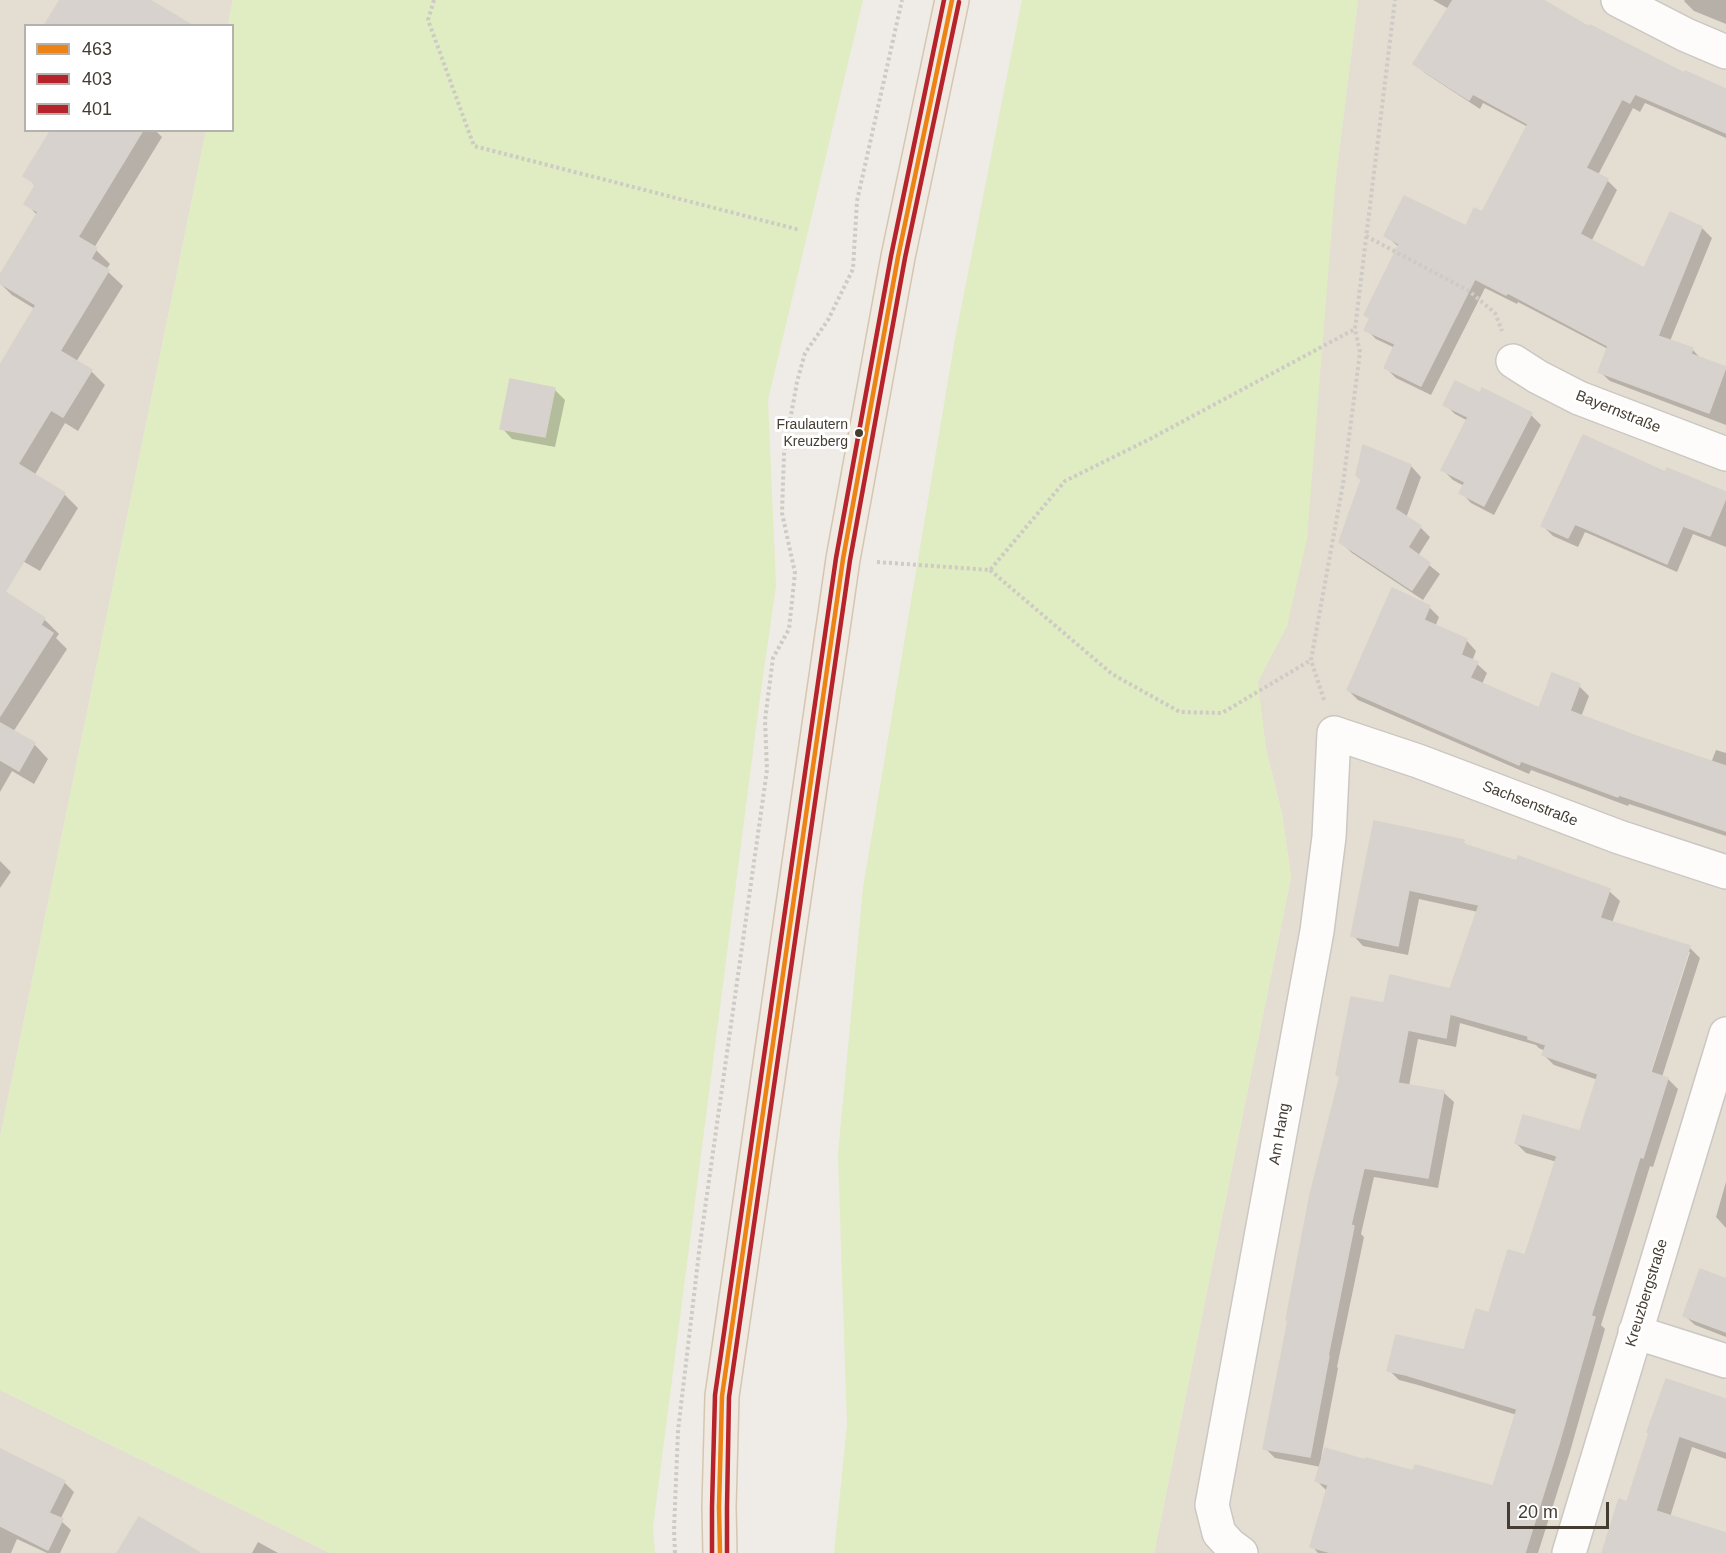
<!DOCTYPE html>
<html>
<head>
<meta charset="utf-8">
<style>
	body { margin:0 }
	#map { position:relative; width:1726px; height:1553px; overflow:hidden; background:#efebe6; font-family:Helvetica,sans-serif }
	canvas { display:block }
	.legend { position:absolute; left:24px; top:24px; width:210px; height:108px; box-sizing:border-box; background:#fff; border:2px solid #b5b1ad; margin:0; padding:8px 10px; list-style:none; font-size:18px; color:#453c32 }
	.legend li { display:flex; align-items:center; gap:12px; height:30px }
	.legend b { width:30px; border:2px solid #b5b1ad }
	.scale { position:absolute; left:1507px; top:1502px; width:102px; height:27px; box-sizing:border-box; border:3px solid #453c32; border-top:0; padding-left:8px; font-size:18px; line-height:21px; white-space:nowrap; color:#453c32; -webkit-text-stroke:4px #fff; paint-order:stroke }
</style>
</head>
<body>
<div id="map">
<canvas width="1726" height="1553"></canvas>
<ul class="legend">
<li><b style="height:8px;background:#ed8314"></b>463</li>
<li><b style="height:8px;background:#b6232a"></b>403</li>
<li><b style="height:8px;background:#b6232a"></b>401</li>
</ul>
<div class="scale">20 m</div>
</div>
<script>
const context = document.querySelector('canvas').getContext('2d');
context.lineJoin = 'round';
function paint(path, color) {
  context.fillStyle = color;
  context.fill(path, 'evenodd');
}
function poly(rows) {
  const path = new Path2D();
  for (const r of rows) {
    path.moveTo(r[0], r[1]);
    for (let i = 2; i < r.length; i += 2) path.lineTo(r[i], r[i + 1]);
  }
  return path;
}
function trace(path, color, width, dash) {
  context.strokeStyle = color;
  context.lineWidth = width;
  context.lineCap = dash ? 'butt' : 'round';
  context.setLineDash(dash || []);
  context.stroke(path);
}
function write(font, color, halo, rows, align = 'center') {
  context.font = font + ' Helvetica,sans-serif';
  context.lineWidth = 6;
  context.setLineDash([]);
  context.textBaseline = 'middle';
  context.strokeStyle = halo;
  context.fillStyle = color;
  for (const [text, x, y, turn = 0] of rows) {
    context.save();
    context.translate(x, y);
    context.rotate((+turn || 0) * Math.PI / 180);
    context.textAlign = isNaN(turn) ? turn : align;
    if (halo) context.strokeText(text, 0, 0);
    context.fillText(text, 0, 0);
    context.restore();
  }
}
const residential = poly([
	[0,0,233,0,228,25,26,26,26,130,206,131,0,1137],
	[1358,0,1726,0,1726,1553,1154,1553,1291,877,1282,814,1266,749,1257,682,1287,626,1336,176],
	[0,1390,330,1553,0,1553]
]);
const green = poly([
	[233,0,863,0,768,400,776,586,759,705,653,1527,655,1553,330,1553,0,1390,0,1137,206,131,232,130,232,26,228,25],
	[1022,0,1358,0,1336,176,1307,539,1287,626,1258,682,1266,749,1282,814,1291,877,1154,1553,834,1553,847,1425,838,1154,863,888,955,339]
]);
const shadow = poly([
	[1433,0,1540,0,1589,30,1685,75,1726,91,1726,138,1645,103,1640,112,1633,108,1598,175,1607,180,1617,190,1591,242,1645,271,1702,228,1712,238,1670,341,1692,349,1702,360,1726,369,1726,425,1610,381,1599,371,1608,349,1518,302,1517,304,1485,288,1431,395,1396,378,1386,368,1395,348,1376,339,1366,329,1371,320,1365,315,1399,247,1386,236,1467,228,1483,214,1528,127,1483,103,1480,109,1425,73,1415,63,1449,9],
	[1685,0,1726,0,1726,24,1694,11,1684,1],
	[53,130,155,130,162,137,94,248,110,264,106,270,123,286,76,362,91,371,105,385,78,431,65,423,34,476,64,494,78,508,40,571,0,548,0,368,35,309,12,295,0,283,0,278,38,216,26,203,36,186,25,176],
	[554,389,565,400,555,447,512,439,502,428],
	[1445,404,1531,415,1541,425,1494,515,1471,503,1461,492,1464,486,1453,480,1443,470,1468,421,1455,414],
	[1364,447,1411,466,1421,477,1406,518,1420,527,1430,537,1418,556,1440,574,1423,600,1352,553,1341,542,1363,480],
	[1666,474,1726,493,1726,547,1693,534,1677,572,1585,532,1578,547,1553,536,1543,526],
	[0,591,44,619,59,634,56,638,67,649,13,732,34,744,48,759,34,784,12,771,0,792],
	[1429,607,1439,617,1435,627,1467,641,1476,651,1472,661,1477,664,1487,673,1482,684,1539,710,1579,686,1589,696,1581,717,1711,763,1716,750,1726,753,1726,836,1629,804,1628,806,1531,770,1529,774,1358,700,1348,690],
	[1463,842,1469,848,1609,891,1620,901,1612,923,1690,948,1700,958,1662,1077,1668,1079,1678,1089,1653,1167,1650,1166,1601,1325,1605,1329,1569,1455,1538,1553,1318,1553,1312,1546,1328,1492,1317,1481,1321,1467,1275,1458,1265,1448,1289,1321,1287,1320,1341,1078,1338,1075,1385,1005,1451,991,1478,912,1419,899,1408,955,1363,946,1353,935],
	[1687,952,1690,952,1649,1080,1646,1079],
	[1460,1023,1536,1045,1539,1048,1545,1051,1544,1055,1554,1065,1598,1080,1581,1133,1516,1143,1526,1153,1557,1162,1526,1257,1465,1352,1389,1370,1399,1380,1418,1385,1517,1415,1494,1488,1414,1473,1321,1458,1338,1368,1337,1367,1364,1237,1361,1234,1374,1177,1438,1188,1454,1102,1443,1092,1409,1086,1418,1039,1456,1047],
	[0,861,11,872,0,888],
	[1726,1182,1726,1228,1716,1217],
	[1726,1280,1726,1337,1695,1325,1684,1315],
	[1726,1401,1726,1459,1692,1447,1670,1517,1726,1534,1726,1553,1603,1553,1628,1504,1650,1433],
	[0,1467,64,1482,74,1492,60,1520,71,1530,60,1553,47,1553,17,1539,11,1553,0,1553],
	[258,1542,278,1553,252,1553]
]);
const building = poly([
	[60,0,150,0,193,26,44,26,60,0],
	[1453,0,1543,0,1589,27,1590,25,1684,73,1685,71,1726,89,1726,133,1635,94,1630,103,1622,99,1586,168,1608,179,1580,234,1644,268,1670,212,1702,227,1658,336,1693,348,1691,354,1726,367,1709,413,1598,372,1608,346,1508,293,1506,295,1475,279,1421,386,1384,368,1395,344,1364,330,1370,318,1364,315,1399,244,1384,236,1404,196,1466,226,1474,208,1482,212,1528,124,1473,94,1469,100,1413,64,1453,0],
	[51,130,143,130,78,237,97,248,91,259,109,270,60,351,92,370,63,417,51,410,18,464,65,493,5,592,45,618,41,625,53,633,0,716,0,365,36,305,0,283,0,275,38,212,24,204,36,184,23,176,51,130],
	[510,379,555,388,545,437,500,429,510,379],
	[1455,381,1480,393,1482,388,1532,413,1484,506,1459,493,1465,482,1441,470,1468,417,1443,405,1455,381],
	[1583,435,1665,472,1667,468,1726,492,1726,498,1710,536,1683,526,1667,564,1575,524,1568,538,1541,526,1583,435],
	[1363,445,1411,465,1395,509,1421,526,1408,547,1430,563,1412,590,1339,542,1361,480,1356,475,1363,445],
	[1392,588,1430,606,1424,620,1467,639,1461,655,1478,662,1470,678,1539,708,1552,673,1580,684,1570,711,1636,736,1726,766,1726,831,1619,795,1618,797,1521,761,1519,765,1347,690,1392,588],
	[0,723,35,743,19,771,0,760,0,723],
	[1374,821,1464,840,1463,844,1517,861,1518,856,1610,889,1600,918,1690,946,1650,1072,1668,1078,1643,1158,1640,1157,1591,1316,1595,1317,1559,1444,1525,1553,1332,1553,1310,1547,1328,1485,1315,1481,1325,1448,1365,1460,1366,1458,1413,1471,1415,1465,1493,1486,1517,1409,1406,1375,1387,1371,1396,1335,1464,1350,1476,1309,1489,1313,1508,1250,1525,1255,1557,1156,1515,1143,1523,1115,1580,1131,1598,1074,1542,1055,1546,1045,1528,1039,1528,1036,1450,1014,1446,1038,1408,1030,1398,1083,1444,1091,1428,1178,1364,1168,1351,1225,1354,1226,1328,1356,1329,1356,1310,1457,1263,1449,1288,1320,1286,1320,1310,1195,1340,1076,1336,1075,1351,997,1384,1003,1390,975,1450,989,1479,905,1409,890,1398,946,1351,936,1374,821],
	[1700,1269,1726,1279,1726,1332,1683,1316,1700,1269],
	[1666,1379,1726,1399,1726,1452,1679,1436,1656,1511,1726,1533,1726,1553,1602,1553,1619,1499,1627,1502,1649,1433,1647,1432,1666,1379],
	[0,1449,65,1481,49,1513,63,1519,48,1550,0,1526,0,1449],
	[139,1517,200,1553,117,1553,139,1517]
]);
const path = poly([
	[434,0,428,20,474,146,800,230],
	[1366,236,1469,291,1495,313,1502,331],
	[877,562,990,570,1065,481,1150,439,1355,329],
	[990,570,1112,674,1180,712,1222,713,1311,660],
	[1324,700,1311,660,1343,484,1360,352,1355,329,1395,0],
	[675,1553,674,1530,678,1431,700,1244,767,770,765,720,773,658,789,629,795,573,782,513,784,454,797,382,805,353,828,320,853,269,857,201,902,0]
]);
const minor = poly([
	[1618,0,1686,35,1726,52],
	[1513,361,1538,377,1579,398,1726,454],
	[1635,1332,1726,1361],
	[1241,1553,1230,1545,1219,1533,1212,1505,1317,931,1329,837,1334,733,1418,761,1619,837,1726,872],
	[1569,1553,1726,1034]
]);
const primary = poly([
	[720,1553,719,1507,722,1396,843,559,898,257,952,0]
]);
const bus1 = poly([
	[720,1553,719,1507,722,1396,843,559,898,257,952,0]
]);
const bus2 = poly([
	[727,1553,727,1507,729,1397,850,560,905,258,959,2]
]);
const bus3 = poly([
	[712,1553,712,1507,715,1395,836,558,891,256,944,0]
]);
const markers = [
	[859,433,5,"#453c32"]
];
const busNames = [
	["Fraulautern",848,425],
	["Kreuzberg",848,442]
];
const streetNames = [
	["Bayernstraße",1618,412,22],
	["Sachsenstraße",1530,804,21],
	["Am Hang",1280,1134,-80],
	["Kreuzbergstraße",1647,1293,-73]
];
paint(residential, '#e4ddd2');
paint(green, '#e0ecc2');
paint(shadow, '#0003');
paint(building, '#d7d2cd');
trace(building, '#d7d2cb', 1.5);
trace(minor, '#cbc7c2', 36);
trace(primary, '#d4c6b1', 36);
trace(path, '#cecac5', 4, [3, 3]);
trace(minor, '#fdfcfb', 33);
trace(primary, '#f0eae2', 33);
trace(bus1, '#ed8314', 4.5);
trace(bus2, '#b6232a', 4.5);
trace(bus3, '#b6232a', 4.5);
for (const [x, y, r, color] of markers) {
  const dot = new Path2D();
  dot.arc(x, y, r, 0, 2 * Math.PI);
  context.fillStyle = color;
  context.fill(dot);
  trace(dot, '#fff', 2);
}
write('14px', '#453c32', '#fff', busNames, 'right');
write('15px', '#453c32', '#fff', streetNames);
</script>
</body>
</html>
